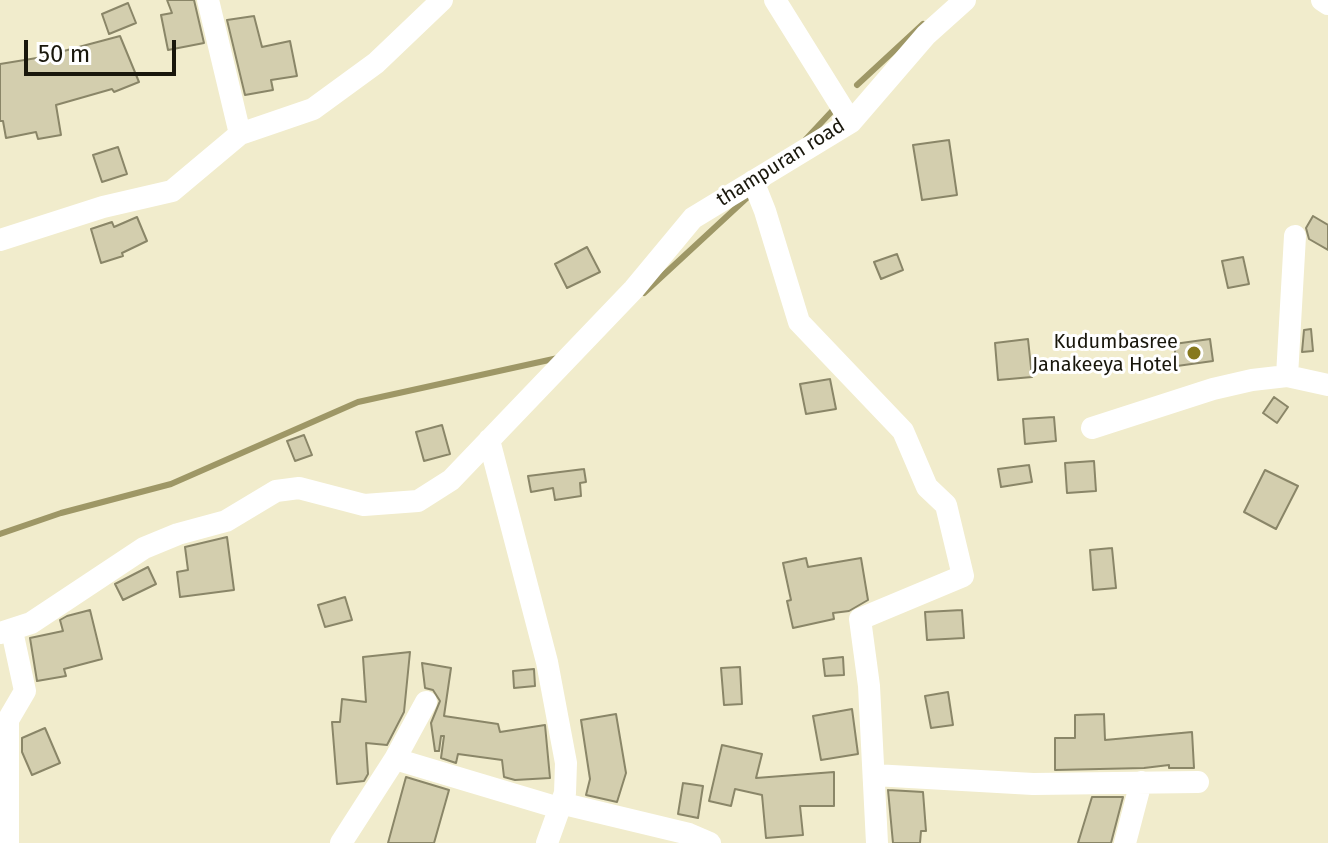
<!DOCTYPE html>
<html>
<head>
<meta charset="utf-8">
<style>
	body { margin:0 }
	#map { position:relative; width:1328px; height:843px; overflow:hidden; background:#f1eccc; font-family:"Fira Sans",sans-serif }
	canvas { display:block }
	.scale { position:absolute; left:24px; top:40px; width:152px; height:36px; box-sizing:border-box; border:4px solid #19170c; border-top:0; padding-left:10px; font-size:24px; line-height:28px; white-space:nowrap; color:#19170c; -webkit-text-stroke:6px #fff; paint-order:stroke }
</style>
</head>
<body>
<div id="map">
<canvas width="1328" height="843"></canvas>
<div class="scale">50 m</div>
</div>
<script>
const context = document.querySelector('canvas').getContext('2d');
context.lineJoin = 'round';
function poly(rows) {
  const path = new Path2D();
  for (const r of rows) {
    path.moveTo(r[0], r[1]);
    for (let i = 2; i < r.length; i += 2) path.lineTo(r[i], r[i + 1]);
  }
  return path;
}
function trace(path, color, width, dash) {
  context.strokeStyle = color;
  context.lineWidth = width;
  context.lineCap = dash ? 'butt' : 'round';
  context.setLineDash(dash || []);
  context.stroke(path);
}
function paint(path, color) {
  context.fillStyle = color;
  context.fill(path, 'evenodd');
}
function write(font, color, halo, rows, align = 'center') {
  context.font = font + ' "Fira Sans",sans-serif';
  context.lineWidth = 6;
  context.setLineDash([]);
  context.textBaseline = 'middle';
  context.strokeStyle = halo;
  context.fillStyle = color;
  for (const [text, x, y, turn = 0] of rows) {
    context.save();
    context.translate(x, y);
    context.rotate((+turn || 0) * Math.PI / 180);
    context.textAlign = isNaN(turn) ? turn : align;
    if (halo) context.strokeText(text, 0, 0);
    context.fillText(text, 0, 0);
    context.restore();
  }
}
const stream = poly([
	[857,85,923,24],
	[806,139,834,109],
	[644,293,750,195],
	[0,534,61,513,171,484,358,402,558,358]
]);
const building = poly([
	[167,0,194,0,204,43,168,50,161,15,172,13,167,0],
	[128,3,136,23,109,34,102,14,128,3],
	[254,16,262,47,290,41,297,76,271,80,273,90,245,95,227,20,254,16],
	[120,36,139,82,114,92,112,89,56,105,61,135,38,139,36,132,6,138,3,121,0,121,0,64,61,54,60,52,120,36],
	[949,140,957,195,922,200,913,145,949,140],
	[118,147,127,174,102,182,93,155,118,147],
	[1313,216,1328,225,1328,250,1309,239,1306,228,1313,216],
	[137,217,147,241,122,253,123,256,101,263,91,229,112,222,114,227,137,217],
	[587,247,600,272,567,288,555,264,587,247],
	[897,254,903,270,881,279,874,262,897,254],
	[1243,257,1249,284,1228,288,1222,261,1243,257],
	[1311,329,1313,351,1302,352,1304,330,1311,329],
	[1028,339,1032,377,998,380,995,343,1028,339],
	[1210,339,1213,361,1177,366,1174,344,1210,339],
	[830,379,836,409,806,414,800,384,830,379],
	[1274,397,1288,407,1277,423,1263,413,1274,397],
	[1054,417,1056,441,1025,444,1023,419,1054,417],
	[442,425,450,454,424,461,416,432,442,425],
	[304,435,312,455,295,461,287,441,304,435],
	[1094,461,1096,491,1067,493,1065,463,1094,461],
	[1029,465,1032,482,1001,487,998,469,1029,465],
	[584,469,586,482,580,483,581,496,555,500,553,488,531,492,528,476,584,469],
	[1265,470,1298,486,1276,529,1244,512,1265,470],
	[227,537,234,590,180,597,177,572,188,570,185,547,227,537],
	[1112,548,1116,588,1093,590,1090,550,1112,548],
	[806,558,808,567,861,558,868,600,849,611,833,613,834,619,793,628,787,601,791,600,783,563,806,558],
	[148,567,156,584,123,600,115,584,148,567],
	[345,597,352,620,325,627,318,605,345,597],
	[90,610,102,659,64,669,66,676,37,681,30,638,63,631,60,620,67,616,90,610],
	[962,610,964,638,927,640,925,612,962,610],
	[410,652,404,712,387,745,366,743,368,774,364,781,337,784,332,722,340,722,342,699,366,702,363,657,410,652],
	[843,657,844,675,825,676,823,659,843,657],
	[422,663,451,668,444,716,498,724,500,732,545,725,550,778,515,780,504,777,502,760,458,754,456,763,441,758,444,736,441,736,439,751,435,751,431,723,440,701,433,690,425,688,422,663],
	[740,667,742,704,724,705,721,668,740,667],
	[534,669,535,686,514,688,513,671,534,669],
	[948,692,953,725,931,728,925,696,948,692],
	[852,709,858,754,821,760,813,716,852,709],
	[616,714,626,773,617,802,586,795,590,779,581,720,616,714],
	[1104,714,1105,740,1192,732,1194,768,1169,768,1169,765,1144,768,1055,770,1055,738,1075,738,1075,715,1104,714],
	[45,728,60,763,32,775,22,752,22,738,45,728],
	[722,745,762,754,756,778,834,772,834,806,800,806,803,835,766,838,762,795,735,789,731,806,709,801,722,745],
	[406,777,449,790,434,843,388,843,406,777],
	[683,783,703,786,698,818,678,814,683,783],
	[888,790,923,792,926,831,921,831,920,843,893,843,888,790],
	[1092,797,1123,797,1111,843,1078,843,1092,797]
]);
const minor = poly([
	[208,0,240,134,313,109,376,63,442,0],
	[775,0,851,122],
	[1322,0,1328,4],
	[753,181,765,211,799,322,903,431,927,487,946,505,963,576,860,619,869,686,877,843],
	[0,240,103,207,172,191,240,134],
	[1287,376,1295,236],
	[1092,428,1213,389,1252,380,1287,376,1328,385],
	[489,440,547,662,566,763,565,793,547,843],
	[0,633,31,623,144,548,178,534,226,521,276,491,299,488,364,505,418,501,451,480,634,289,693,218,851,122,926,35,965,0],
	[395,759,559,808],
	[874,775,1033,784,1198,782],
	[560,803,689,834,710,843],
	[8,843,8,720,25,691,12,631],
	[341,843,395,759,426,702],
	[1125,843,1141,782]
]);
const markers = [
	[1194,353,8,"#87791e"]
];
const streetNames = [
	["thampuran road",781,163,-32]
];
const poiNames = [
	["Kudumbasree",1178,342],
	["Janakeeya Hotel",1178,365]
];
trace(stream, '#9e9766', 6);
paint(building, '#d3ceae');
trace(building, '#8a8668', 2);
trace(minor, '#fff', 22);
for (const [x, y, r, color] of markers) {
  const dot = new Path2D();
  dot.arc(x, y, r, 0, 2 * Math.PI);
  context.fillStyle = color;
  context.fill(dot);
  trace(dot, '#fff', 3);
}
write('20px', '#19170c', '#fff', streetNames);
write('20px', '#19170c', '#fff', poiNames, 'right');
</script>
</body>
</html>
